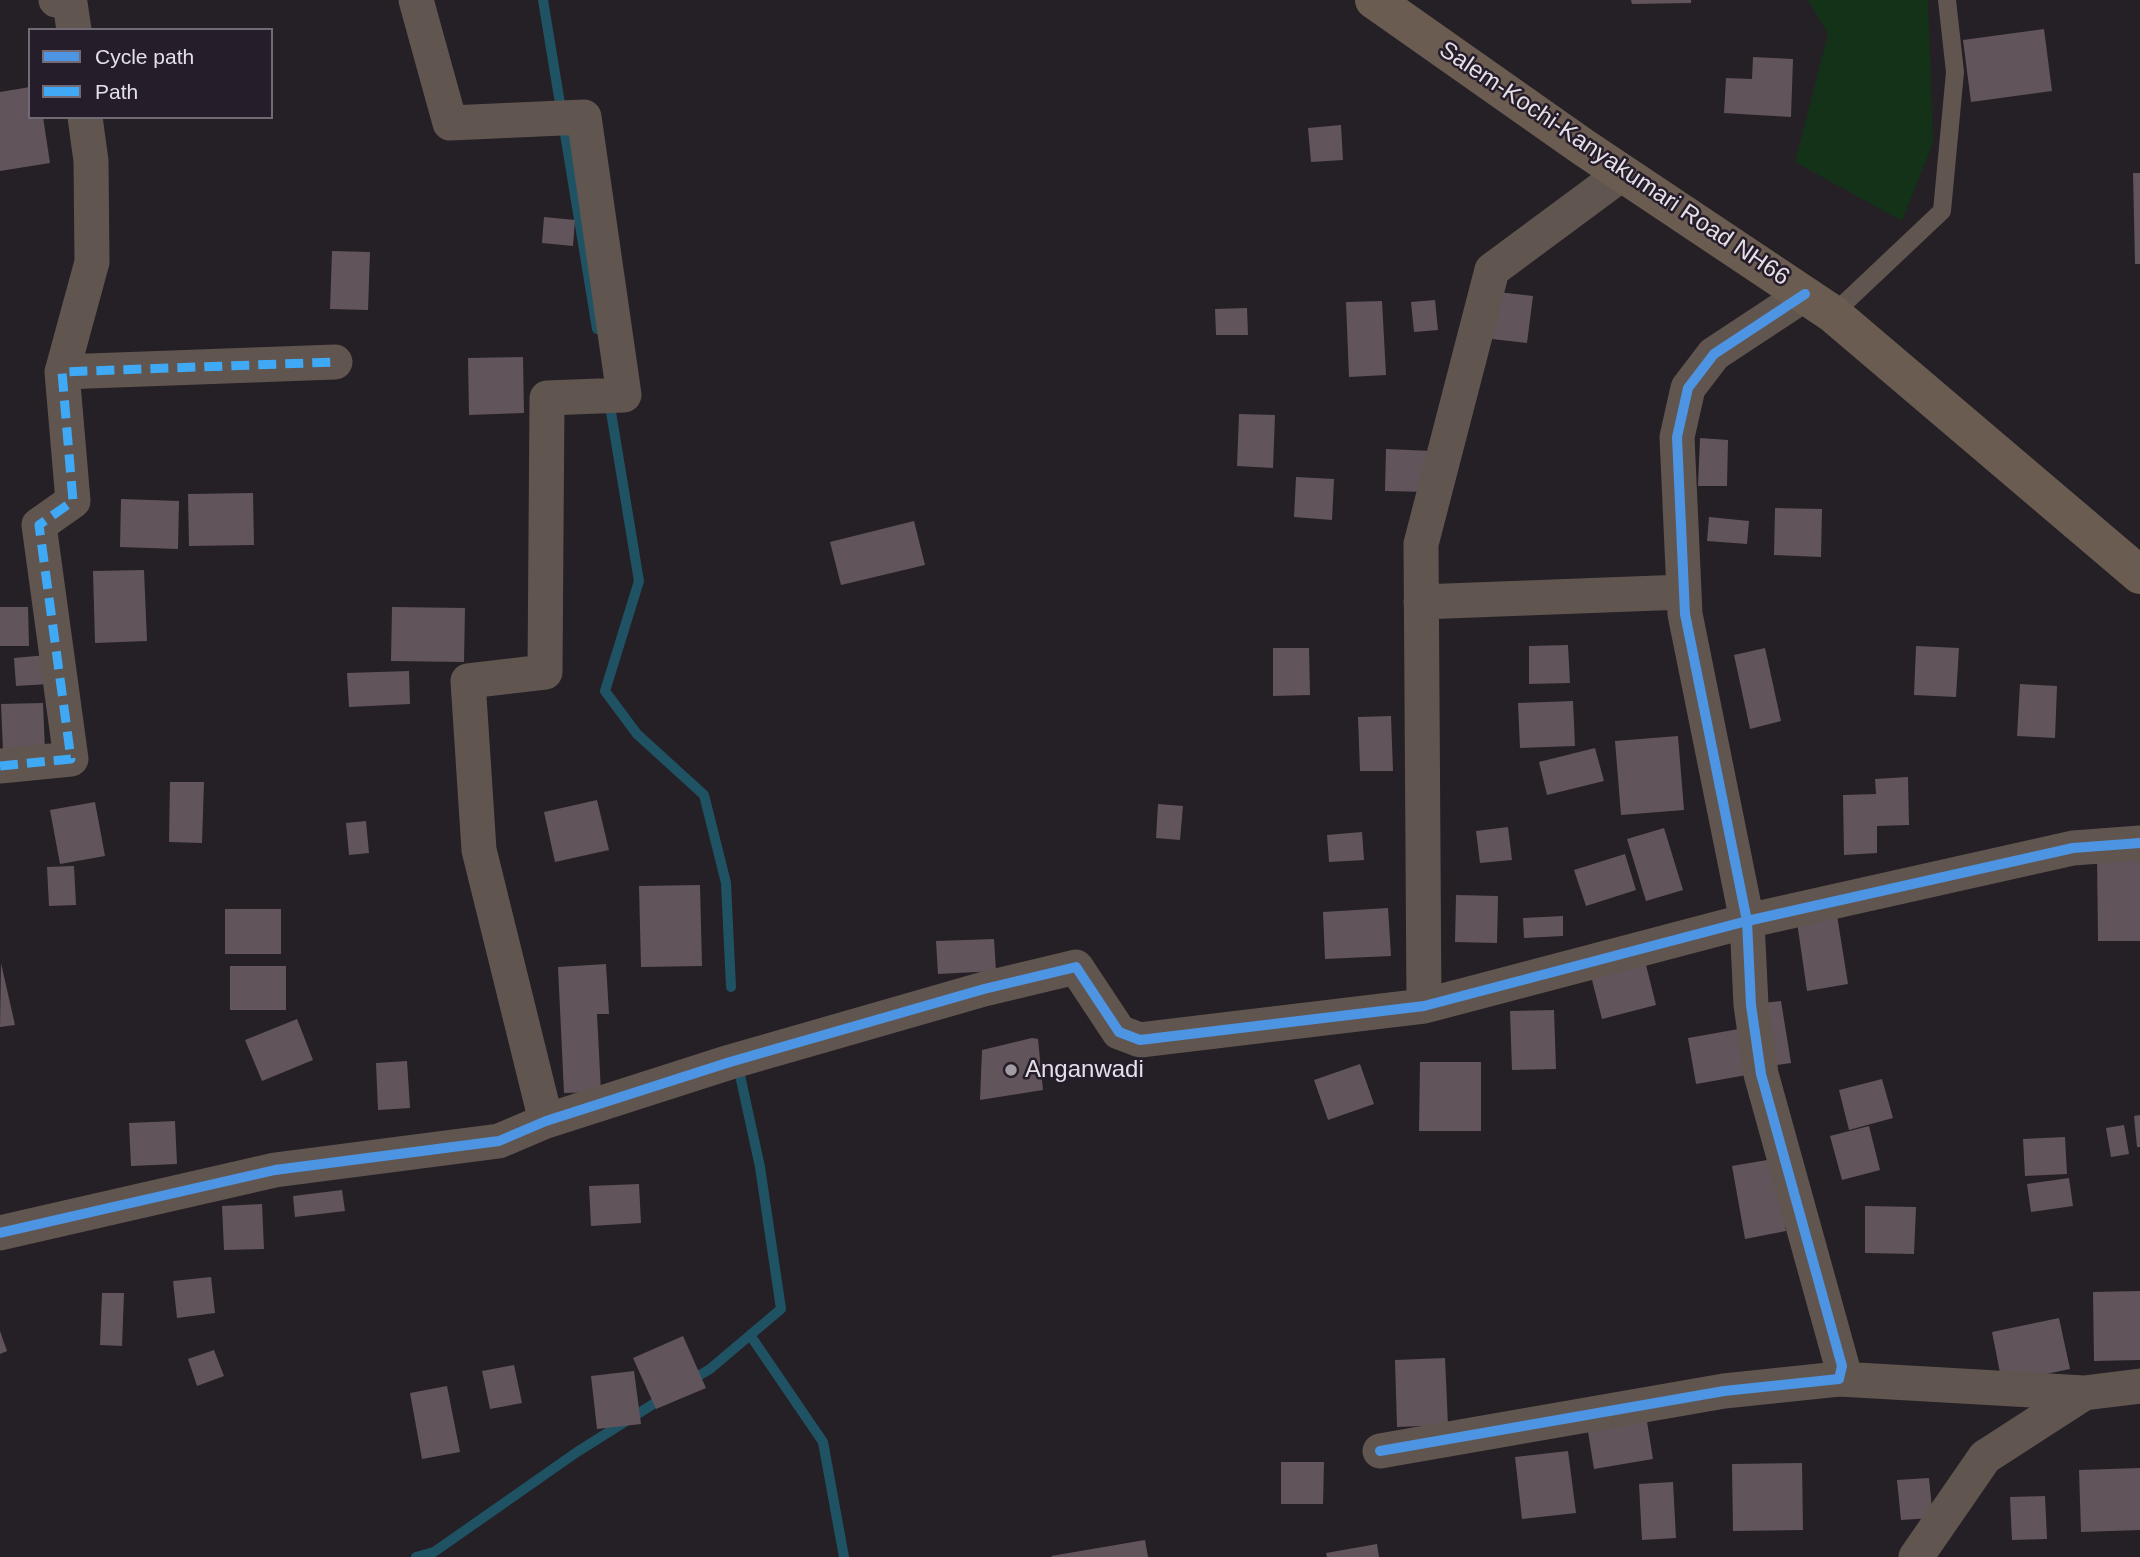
<!DOCTYPE html>
<html>
<head>
<meta charset="utf-8">
<style>
	body { margin:0 }
	#map { position:relative; width:2140px; height:1557px; overflow:hidden; background:#242026; font-family:Helvetica,sans-serif }
	canvas { display:block }
	.legend { position:absolute; left:28px; top:28px; width:245px; height:91px; box-sizing:border-box; background:#251d29; border:2px solid #726b75; margin:0; padding:9px 12px; list-style:none; font-size:21px; color:#e5dfe8 }
	.legend li { display:flex; align-items:center; gap:14px; height:35px }
	.legend b { width:35px; border:2px solid #726b75 }
</style>
</head>
<body>
<div id="map">
<canvas width="2140" height="1557"></canvas>
<ul class="legend">
<li><b style="height:9px;background:#4d94e3"></b>Cycle path</li>
<li><b style="height:9px;background:#3fa9f5"></b>Path</li>
</ul>
</div>
<script>
const context = document.querySelector('canvas').getContext('2d');
context.lineJoin = 'round';
function paint(path, color) {
  context.fillStyle = color;
  context.fill(path, 'evenodd');
}
function poly(rows) {
  const path = new Path2D();
  for (const r of rows) {
    path.moveTo(r[0], r[1]);
    for (let i = 2; i < r.length; i += 2) path.lineTo(r[i], r[i + 1]);
  }
  return path;
}
function trace(path, color, width, dash) {
  context.strokeStyle = color;
  context.lineWidth = width;
  context.lineCap = dash ? 'butt' : 'round';
  context.setLineDash(dash || []);
  context.stroke(path);
}
function write(font, color, halo, rows, align = 'center') {
  context.font = font + ' Helvetica,sans-serif';
  context.lineWidth = 5;
  context.setLineDash([]);
  context.textBaseline = 'middle';
  context.strokeStyle = halo;
  context.fillStyle = color;
  for (const [text, x, y, turn = 0] of rows) {
    context.save();
    context.translate(x, y);
    context.rotate((+turn || 0) * Math.PI / 180);
    context.textAlign = isNaN(turn) ? turn : align;
    if (halo) context.strokeText(text, 0, 0);
    context.fillText(text, 0, 0);
    context.restore();
  }
}
const green = poly([
	[1808,0,1928,0,1933,143,1902,221,1795,162,1828,34]
]);
const stream = poly([
	[543,0,597,329],
	[609,400,639,581,605,691,637,734,704,795,726,883,731,987],
	[750,1335,823,1442,844,1557],
	[688,1382,710,1369,781,1309,760,1167,738,1066],
	[416,1557,434,1552,577,1452,666,1396]
]);
const building = poly([
	[1631,0,1691,0,1691,3,1632,4],
	[2044,29,2052,91,1971,102,1963,40],
	[1753,57,1793,59,1791,117,1724,113,1726,78,1752,79],
	[30,87,30,117,43,117,50,163,0,171,0,92],
	[1341,125,1343,160,1311,162,1308,128],
	[2133,173,2140,173,2140,264,2135,264],
	[544,217,575,220,573,246,542,243],
	[332,251,370,252,368,310,330,309],
	[1498,292,1533,296,1527,343,1492,339],
	[1435,300,1438,330,1414,332,1411,302],
	[1382,301,1386,375,1349,377,1346,302],
	[1247,308,1248,335,1216,335,1215,309],
	[523,357,524,413,469,415,468,358],
	[1239,414,1275,415,1273,468,1237,466],
	[1700,438,1728,440,1727,486,1698,486],
	[1386,449,1432,451,1430,492,1385,491],
	[1296,477,1334,479,1332,520,1294,517],
	[253,493,254,545,189,546,188,494],
	[121,499,179,501,178,549,120,547],
	[1775,508,1822,509,1821,557,1774,555],
	[1709,517,1749,521,1747,544,1707,541],
	[914,521,925,565,841,585,830,542],
	[144,570,147,641,95,643,93,571],
	[0,607,28,607,29,646,0,646],
	[392,607,465,608,464,662,391,661],
	[1568,645,1570,683,1529,684,1529,646],
	[1916,646,1959,648,1956,697,1914,695],
	[1273,648,1309,648,1310,695,1273,696],
	[1765,648,1781,721,1750,729,1734,655],
	[47,655,49,684,16,686,14,658],
	[409,671,410,704,349,707,347,673],
	[2020,684,2057,686,2055,738,2017,736],
	[1573,701,1575,746,1520,748,1518,703],
	[43,703,45,750,3,751,1,704],
	[1391,716,1393,771,1360,771,1358,717],
	[1678,736,1684,810,1621,815,1615,741],
	[1595,748,1604,781,1547,795,1539,762],
	[1908,777,1909,825,1877,826,1877,853,1844,855,1843,795,1876,794,1875,779],
	[170,782,204,782,202,843,169,842],
	[597,800,609,850,555,862,544,812],
	[95,802,105,856,60,864,50,810],
	[1158,804,1183,806,1180,840,1156,838],
	[366,821,369,853,349,855,346,823],
	[1508,827,1512,860,1480,863,1476,831],
	[1664,828,1683,890,1646,901,1627,839],
	[1362,832,1364,860,1329,862,1327,835],
	[1625,854,1636,890,1586,906,1574,870],
	[2140,854,2140,941,2098,941,2097,855],
	[74,866,76,905,49,906,47,867],
	[700,885,702,966,641,967,639,886],
	[1456,895,1498,896,1497,943,1455,942],
	[1388,908,1391,956,1325,959,1323,912],
	[225,909,281,909,281,954,225,954],
	[1836,909,1848,984,1807,991,1796,915],
	[1563,916,1563,936,1524,938,1523,918],
	[994,939,996,971,938,974,936,941],
	[1645,961,1656,1005,1602,1019,1591,976],
	[1,963,15,1025,0,1027],
	[606,964,609,1014,597,1014,601,1092,564,1093,558,967],
	[230,966,286,966,286,1010,230,1010],
	[1781,1001,1791,1063,1763,1067,1754,1004],
	[1554,1010,1556,1069,1512,1070,1510,1011],
	[297,1019,313,1060,262,1081,245,1040],
	[1750,1027,1758,1073,1696,1084,1688,1038],
	[1032,1038,1038,1039,1043,1090,980,1100,982,1050],
	[407,1061,410,1108,378,1110,376,1063],
	[1420,1062,1481,1062,1481,1131,1419,1131],
	[1360,1064,1374,1104,1328,1120,1314,1080],
	[1882,1079,1893,1118,1849,1130,1839,1090],
	[2140,1115,2140,1147,2137,1147,2134,1116],
	[175,1121,177,1164,131,1166,129,1123],
	[2124,1125,2129,1154,2111,1157,2106,1128],
	[1869,1126,1880,1170,1842,1180,1830,1136],
	[2065,1137,2067,1174,2025,1176,2023,1139],
	[1773,1159,1786,1231,1745,1239,1732,1166],
	[2069,1178,2073,1206,2031,1212,2027,1184],
	[639,1184,641,1223,591,1226,589,1186],
	[342,1190,345,1211,295,1217,293,1196],
	[262,1204,264,1249,224,1250,222,1206],
	[1865,1206,1916,1207,1914,1254,1865,1253],
	[211,1277,215,1313,177,1318,173,1281],
	[2140,1291,2140,1360,2094,1361,2093,1292],
	[102,1293,124,1293,122,1346,100,1345],
	[2059,1318,2070,1369,2002,1383,1992,1332],
	[0,1331,7,1351,0,1354],
	[683,1336,706,1388,656,1409,633,1358],
	[214,1350,224,1376,197,1386,188,1359],
	[1445,1358,1448,1425,1397,1427,1395,1360],
	[514,1365,522,1403,490,1409,482,1371],
	[634,1371,641,1424,597,1429,591,1376],
	[447,1386,460,1452,422,1459,410,1393],
	[1645,1409,1653,1459,1594,1469,1586,1419],
	[1568,1451,1576,1513,1522,1519,1515,1457],
	[1281,1462,1324,1462,1323,1504,1281,1504],
	[1802,1463,1803,1530,1733,1531,1732,1464],
	[2140,1468,2140,1530,2081,1532,2079,1470],
	[1929,1478,1933,1518,1901,1520,1897,1480],
	[1673,1482,1676,1538,1642,1540,1639,1484],
	[2045,1496,2047,1539,2012,1540,2010,1497],
	[1145,1540,1148,1557,1052,1557,1051,1556],
	[1377,1544,1379,1557,1327,1557,1326,1553]
]);
const lane = poly([
	[1833,314,1942,211,1955,72,1947,0]
]);
const street = poly([
	[56,0,70,3,74,30],
	[416,0,450,123,584,117,624,395,547,398,545,672,468,681,479,850,546,1121],
	[62,372,92,262,91,161,85,117],
	[1421,602,1684,592],
	[0,766,71,759,39,525,73,501,62,372,335,362],
	[1424,1006,1421,544,1492,270,1623,173],
	[0,1233,275,1170,499,1141,546,1121,730,1062,984,989,1076,967,1119,1032,1140,1040,1424,1006,1747,921,2073,848,2140,843],
	[1839,1379,2084,1393,2140,1386],
	[1380,1451,1724,1391,1839,1379,1842,1366,1761,1074,1751,1005,1747,921,1685,614,1677,437,1688,388,1714,354,1805,294],
	[1916,1557,1985,1457,2084,1393]
]);
const highway = poly([
	[1374,0,1583,147,1833,314,2140,575]
]);
const quiet = poly([
	[0,766,71,759,39,525,73,501,62,372,335,362]
]);
const cycleway = poly([
	[0,1233,275,1170,499,1141,546,1121,730,1062,984,989,1076,967,1119,1032,1140,1040,1424,1006,1747,921,2073,848,2140,843],
	[1380,1451,1724,1391,1839,1379,1842,1366,1761,1074,1751,1005,1747,921,1685,614,1677,437,1688,388,1714,354,1805,294]
]);
const markers = [
	[1011,1070,7,"#a19ca4"]
];
const streetNames = [
	["Salem-Kochi-Kanyakumari Road NH66",1614,164,34]
];
const poiNames = [
	["Anganwadi",1025,1070]
];
paint(green, '#143218');
trace(stream, '#1f5364', 10);
paint(building, '#62545b');
trace(lane, '#61554f', 18);
trace(street, '#61554f', 35);
trace(highway, '#6b5c51', 38);
trace(quiet, '#3fa9f5', 9, [18, 9]);
trace(cycleway, '#4d94e3', 10);
for (const [x, y, r, color] of markers) {
  const dot = new Path2D();
  dot.arc(x, y, r, 0, 2 * Math.PI);
  context.fillStyle = color;
  context.fill(dot);
  trace(dot, '#251d29', 2.5);
}
write('24px', '#e5dfe8', '#251d29', streetNames);
write('24px', '#e5dfe8', '#251d29', poiNames, 'left');
</script>
</body>
</html>
